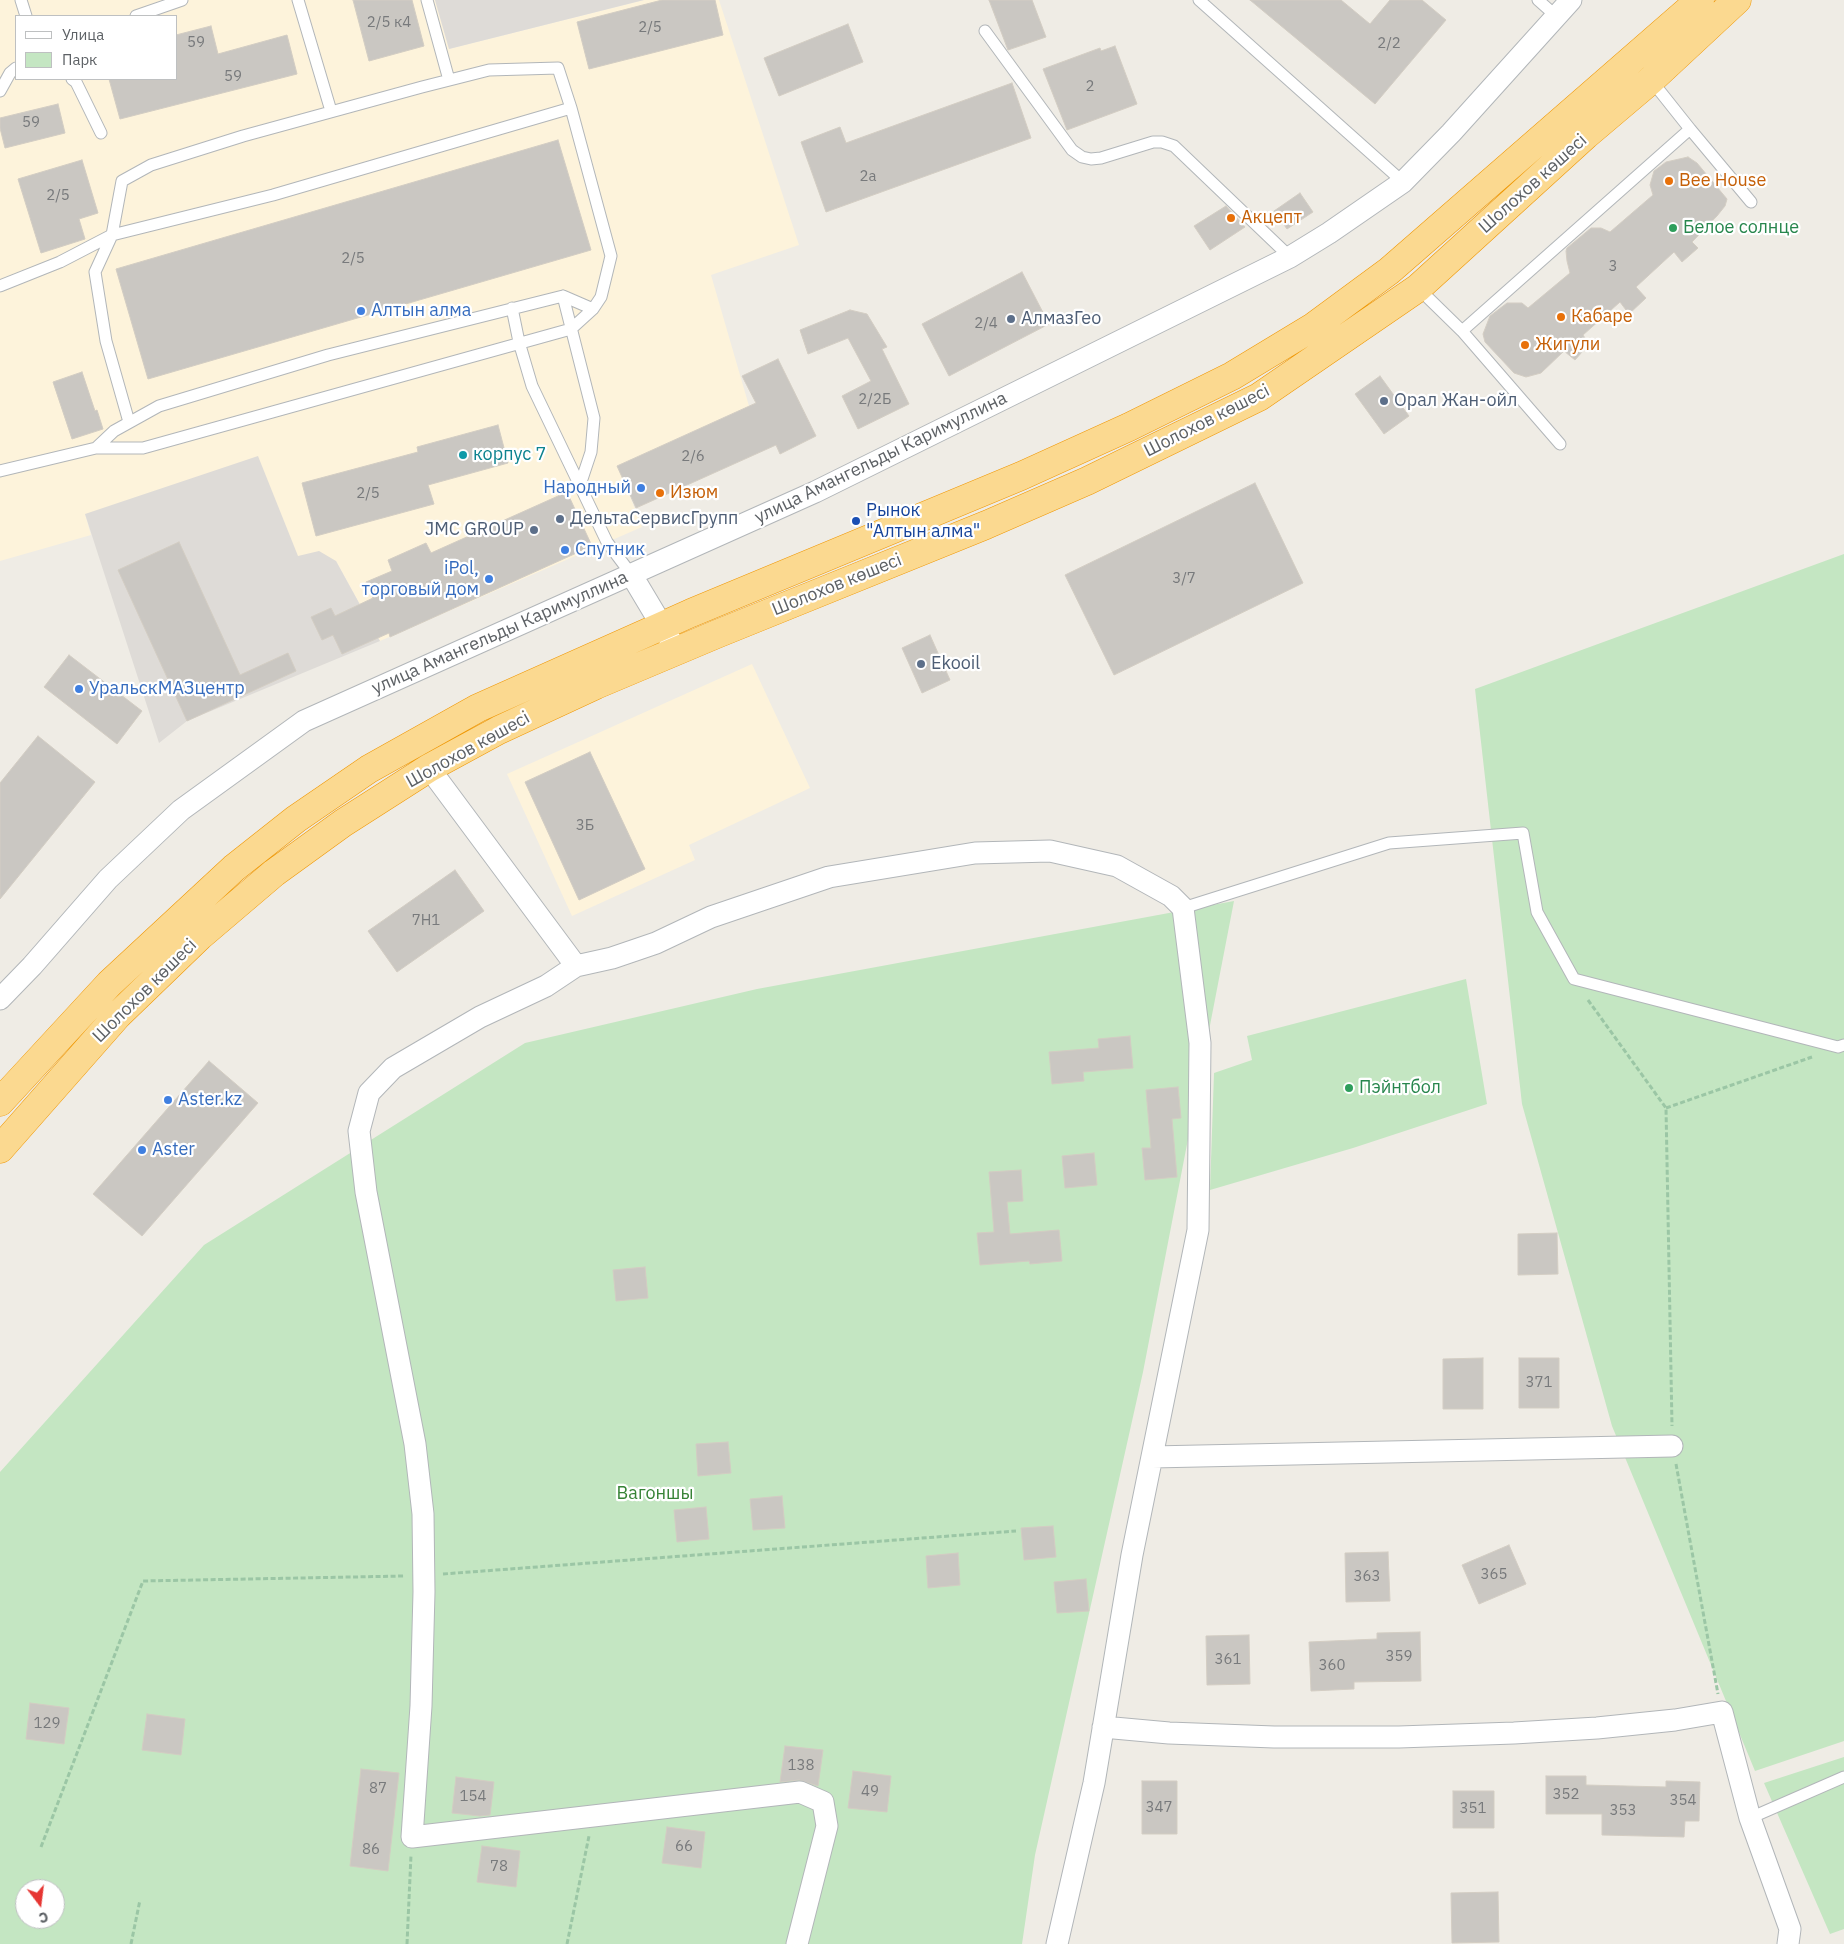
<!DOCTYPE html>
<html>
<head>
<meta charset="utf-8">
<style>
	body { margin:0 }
	#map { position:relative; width:1844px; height:1944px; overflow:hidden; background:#efece5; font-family:"IBM Plex Sans",sans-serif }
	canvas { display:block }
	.legend { position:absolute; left:15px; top:15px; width:162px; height:65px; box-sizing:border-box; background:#fff; border:1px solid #bec0c1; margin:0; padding:6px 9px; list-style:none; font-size:15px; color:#5d6165 }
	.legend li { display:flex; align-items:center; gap:10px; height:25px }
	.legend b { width:25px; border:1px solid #bec0c1 }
	.north { position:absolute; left:15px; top:1879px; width:50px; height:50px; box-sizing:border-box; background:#fff; border:1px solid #bec0c1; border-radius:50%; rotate:165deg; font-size:14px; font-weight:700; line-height:20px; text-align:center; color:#5d6165 }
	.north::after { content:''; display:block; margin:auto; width:18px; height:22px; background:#e63633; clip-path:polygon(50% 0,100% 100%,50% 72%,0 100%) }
</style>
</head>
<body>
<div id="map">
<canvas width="1844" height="1944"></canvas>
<ul class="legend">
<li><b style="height:6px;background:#fff"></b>Улица</li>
<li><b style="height:14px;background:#c4e6c2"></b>Парк</li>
</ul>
<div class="north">С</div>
</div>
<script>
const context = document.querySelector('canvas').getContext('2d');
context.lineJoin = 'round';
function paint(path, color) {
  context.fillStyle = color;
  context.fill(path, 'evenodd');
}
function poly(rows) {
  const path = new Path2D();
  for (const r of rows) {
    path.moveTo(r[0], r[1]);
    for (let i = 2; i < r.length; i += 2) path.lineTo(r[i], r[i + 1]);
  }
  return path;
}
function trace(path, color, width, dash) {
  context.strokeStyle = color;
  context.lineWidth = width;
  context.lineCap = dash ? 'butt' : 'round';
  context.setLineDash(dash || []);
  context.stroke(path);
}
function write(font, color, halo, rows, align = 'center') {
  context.font = font + ' "IBM Plex Sans",sans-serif';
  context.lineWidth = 4.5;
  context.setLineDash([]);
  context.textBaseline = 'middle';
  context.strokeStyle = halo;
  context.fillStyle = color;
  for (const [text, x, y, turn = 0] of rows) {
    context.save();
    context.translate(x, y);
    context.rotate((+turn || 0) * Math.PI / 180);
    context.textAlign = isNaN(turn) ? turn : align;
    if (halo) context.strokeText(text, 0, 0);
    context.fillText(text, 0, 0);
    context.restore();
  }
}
const commercial = poly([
	[0,0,435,0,449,49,644,0,719,0,799,245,711,275,749,406,618,466,642,527,380,641,336,561,298,556,85,514,91,535,0,561],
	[16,16,176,16,176,79,16,79],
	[752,664,810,788,689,845,695,860,572,916,507,774]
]);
const industrial = poly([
	[435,0,644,0,449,49],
	[258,456,298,556,319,551,336,561,380,641,187,721,159,743,85,514]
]);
const green = poly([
	[1844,554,1844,1741,1755,1771,1612,1426,1522,1104,1475,689],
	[1234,901,1143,1372,1035,1855,1022,1944,0,1944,0,1472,204,1245,525,1043,757,989],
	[25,1889,55,1889,55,1919,25,1919],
	[1466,979,1487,1104,1353,1148,1210,1190,1214,1073,1252,1060,1247,1036],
	[1844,1757,1844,1929,1830,1934,1764,1783]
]);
const building = poly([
	[353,0,412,0,424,46,369,61,353,0],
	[662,0,715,0,723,35,589,69,577,22,662,0],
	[989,0,1032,0,1046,37,1008,50,989,0],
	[1250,0,1341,0,1370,24,1390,0,1422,0,1446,20,1375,104,1250,0],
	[848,24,863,62,779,96,764,58,848,24],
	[211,26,218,54,287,35,297,74,120,119,109,79,176,79,176,35,211,26],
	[1115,46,1137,104,1067,130,1043,69,1100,48,1101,51,1115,46],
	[1012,83,1031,138,826,212,801,142,840,127,846,143,1012,83],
	[58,104,65,133,5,148,0,128,0,118,58,104],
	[558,140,591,250,148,379,116,269,558,140],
	[1688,157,1697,163,1727,199,1725,206,1717,216,1692,242,1698,248,1682,262,1674,252,1636,287,1646,298,1629,314,1620,302,1583,335,1589,344,1575,360,1564,351,1541,373,1526,377,1514,373,1485,342,1483,334,1490,316,1507,303,1522,303,1528,308,1570,273,1567,261,1566,251,1567,248,1591,228,1601,228,1610,232,1653,195,1650,185,1654,171,1666,162,1688,157],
	[82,160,98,213,79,219,85,239,41,253,18,179,82,160],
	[1300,193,1313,212,1287,229,1274,211,1300,193],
	[1226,206,1245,227,1210,250,1194,226,1226,206],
	[1022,272,1049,324,949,376,922,324,1022,272],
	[850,310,867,314,887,347,882,349,909,404,858,429,842,396,871,381,848,338,808,354,800,330,850,310],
	[778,359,816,436,780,454,776,445,636,508,617,466,756,403,742,376,778,359],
	[82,372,95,411,97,410,103,429,72,439,53,382,82,372],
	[1380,376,1409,416,1384,434,1355,394,1380,376],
	[498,425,508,463,428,485,434,504,316,536,302,483,418,452,417,447,498,425],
	[1255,483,1303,583,1114,675,1065,575,1255,483],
	[567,492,592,546,390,637,389,633,342,654,333,635,322,640,311,617,331,608,335,616,373,598,366,582,392,571,388,560,426,543,431,553,567,492],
	[179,542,240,675,288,653,296,671,187,721,118,570,179,542],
	[930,635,950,680,922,693,902,648,930,635],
	[69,655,142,711,117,744,44,687,69,655],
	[38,736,95,782,0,899,0,783,38,736],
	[590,752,645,869,579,900,525,782,590,752],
	[455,870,484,911,397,972,368,931,455,870],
	[1130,1036,1133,1068,1083,1072,1084,1081,1052,1084,1049,1052,1099,1048,1098,1039,1130,1036],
	[209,1061,258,1103,142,1236,93,1194,209,1061],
	[1178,1087,1181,1118,1172,1119,1177,1177,1145,1180,1142,1148,1151,1148,1146,1090,1178,1087],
	[1094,1153,1097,1185,1065,1188,1062,1156,1094,1153],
	[1021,1170,1023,1201,1007,1202,1010,1234,1059,1230,1062,1261,1030,1264,1029,1261,980,1265,977,1233,994,1232,989,1172,1021,1170],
	[1557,1233,1558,1274,1518,1275,1518,1234,1557,1233],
	[645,1267,648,1298,616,1301,613,1270,645,1267],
	[1483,1358,1483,1409,1443,1409,1443,1359,1483,1358],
	[1519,1358,1559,1358,1559,1408,1519,1408,1519,1358],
	[728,1442,731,1473,698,1476,696,1444,728,1442],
	[782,1496,785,1528,753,1530,750,1499,782,1496],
	[706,1507,709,1539,677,1542,674,1510,706,1507],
	[1053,1526,1056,1557,1024,1560,1021,1528,1053,1526],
	[1509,1545,1526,1584,1479,1604,1462,1565,1509,1545],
	[1388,1552,1390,1601,1346,1602,1345,1553,1388,1552],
	[958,1553,960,1585,928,1588,926,1556,958,1553],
	[1086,1579,1089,1611,1057,1613,1054,1582,1086,1579],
	[1420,1632,1421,1681,1354,1682,1354,1689,1311,1691,1309,1642,1377,1639,1377,1633,1420,1632],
	[1249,1635,1250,1684,1207,1685,1206,1636,1249,1635],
	[30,1703,69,1708,64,1744,26,1739,30,1703],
	[147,1714,185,1719,181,1755,142,1750,147,1714],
	[785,1746,823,1750,818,1786,799,1780,780,1782,785,1746],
	[361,1769,399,1773,388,1871,350,1866,361,1769],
	[853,1771,891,1776,887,1812,848,1808,853,1771],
	[1546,1776,1586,1776,1586,1785,1666,1787,1666,1781,1700,1782,1699,1821,1685,1821,1684,1837,1602,1835,1602,1814,1546,1814,1546,1776],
	[456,1777,494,1782,490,1815,480,1816,452,1813,456,1777],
	[1142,1781,1177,1781,1177,1834,1142,1834,1142,1781],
	[1453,1791,1494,1791,1494,1828,1453,1828,1453,1791],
	[667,1827,705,1832,701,1868,662,1863,667,1827],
	[482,1846,520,1851,516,1887,477,1882,482,1846],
	[1498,1892,1499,1942,1452,1943,1451,1893,1498,1892]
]);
const path = poly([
	[1588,1000,1666,1108,1672,1426],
	[1666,1108,1812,1057],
	[1676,1464,1718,1694],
	[443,1574,1016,1531],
	[41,1847,143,1581,404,1576],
	[131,1944,140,1900],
	[407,1944,411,1855],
	[567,1944,589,1836]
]);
const lane = poly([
	[21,0,26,16],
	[298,0,331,111],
	[427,0,449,80],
	[1199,0,1403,182],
	[1538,0,1556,16],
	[136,16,182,0],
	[985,31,1072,150,1082,157,1091,159,1101,158,1153,142,1162,142,1174,146,1290,257],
	[72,79,76,82,101,133],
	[0,91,10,73,16,68],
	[1690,129,1751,202],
	[0,286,60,262,112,235,273,195,571,108],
	[1418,288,1462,331,1690,129,1651,80],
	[563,296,594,418,591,452,580,485],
	[512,308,519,342,532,386,607,542,631,574],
	[1462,331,1560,444],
	[96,448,114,431,159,406,328,355,563,296,593,309],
	[0,471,96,448,143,448,571,329,593,309,601,297,611,256,571,108,558,68,489,70,422,87,243,136,151,165,122,181,112,235,95,272,106,341,129,422],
	[1183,908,1389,843,1523,833,1537,912,1574,979,1838,1047,1844,1045],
	[1750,1818,1844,1777]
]);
const street = poly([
	[631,574,677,651],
	[429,768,576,966,612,958,656,943,711,917,829,877,975,853,1050,851,1117,866,1171,896,1183,908,1200,1043,1198,1230,1132,1555,1094,1783,1057,1944],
	[576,966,546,986,480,1017,393,1068,369,1093,359,1131,366,1192,415,1444,423,1514,424,1592,421,1706,412,1837,800,1792,823,1802,827,1826,797,1944],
	[0,999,32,966,108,879,181,810,304,721,815,492,1290,257,1329,233,1403,182,1451,133,1571,0],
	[1152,1457,1672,1446],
	[1103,1727,1169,1733,1274,1737,1399,1737,1514,1733,1597,1728,1675,1720,1722,1712,1750,1818,1790,1929,1788,1944]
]);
const highway = poly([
	[0,1102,109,984,234,868,296,819,369,769,478,708,691,613,1021,476,1129,427,1232,376,1313,327,1389,271,1700,0],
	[0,1149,118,1015,200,936,274,873,343,823,429,768,499,730,596,685,717,634,986,525,1087,481,1259,397,1418,288,1586,135,1651,80,1737,0]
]);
const markers = [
	[1669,181,5,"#e8710a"],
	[1231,218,5,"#e8710a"],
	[1673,228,5,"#2e9e5b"],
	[361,311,5,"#3f7fe0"],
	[1561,317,5,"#e8710a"],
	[1011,319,5,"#5c6f8a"],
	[1525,345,5,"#e8710a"],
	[1384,401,5,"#5c6f8a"],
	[463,455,5,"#0f9aa8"],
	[641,488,5,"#3f7fe0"],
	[660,493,5,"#e8710a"],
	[560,519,5,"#5c6f8a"],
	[856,521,5,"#1a4fb4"],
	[534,530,5,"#5c6f8a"],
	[565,550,5,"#3f7fe0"],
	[489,579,5,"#3f7fe0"],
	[921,664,5,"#5c6f8a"],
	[79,689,5,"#3f7fe0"],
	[1349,1088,5,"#2e9e5b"],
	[168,1100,5,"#3f7fe0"],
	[142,1150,5,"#3f7fe0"]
];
const numberNames = [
	["2/5 к4",389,23],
	["2/5",650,28],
	["59",196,43],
	["2/2",1389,44],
	["59",233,77],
	["2",1090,87],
	["59",31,123],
	["2а",868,177],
	["2/5",58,196],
	["2/5",353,259],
	["3",1613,267],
	["2/4",986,324],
	["2/2Б",875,400],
	["2/6",693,457],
	["2/5",368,494],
	["3/7",1184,579],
	["3Б",585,826],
	["7Н1",426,921],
	["371",1539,1383],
	["365",1494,1575],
	["363",1367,1577],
	["359",1399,1657],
	["361",1228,1660],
	["360",1332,1666],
	["129",47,1724],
	["138",801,1766],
	["87",378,1789],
	["49",870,1792],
	["352",1566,1795],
	["154",473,1797],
	["354",1683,1801],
	["347",1159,1808],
	["351",1473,1809],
	["353",1623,1811],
	["66",684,1847],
	["86",371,1850],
	["78",499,1867]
];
const foodNames = [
	["Bee House",1679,181],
	["Акцепт",1241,218],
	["Кабаре",1571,317],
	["Жигули",1535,345],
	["Изюм",670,493]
];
const streetNames = [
	["Шолохов көшесі",1533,184,-42],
	["Шолохов көшесі",1207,421,-27],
	["улица Амангельды Каримуллина",881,458,-26],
	["Шолохов көшесі",837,585,-22],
	["улица Амангельды Каримуллина",500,633,-24],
	["Шолохов көшесі",468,750,-29],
	["Шолохов көшесі",145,991,-45]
];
const leisureNames = [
	["Белое солнце",1683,228],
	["Пэйнтбол",1359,1088]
];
const shopNames = [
	["Алтын алма",371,311],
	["Народный",631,488,"right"],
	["Спутник",575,550],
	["iPol,",479,569,"right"],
	["торговый дом",479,590,"right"],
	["УральскМАЗцентр",89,689],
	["Aster.kz",178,1100],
	["Aster",152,1150]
];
const serviceNames = [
	["АлмазГео",1021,319],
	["Орал Жан-ойл",1394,401],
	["ДельтаСервисГрупп",570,519],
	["JMC GROUP",524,530,"right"],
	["Ekooil",931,664]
];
const cultureNames = [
	["корпус 7",473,455]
];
const transitNames = [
	["Рынок",866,511],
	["\"Алтын алма\"",866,532]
];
const parkNames = [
	["Вагоншы",655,1494]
];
paint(commercial, '#fdf3db');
paint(industrial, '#dedbd7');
paint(green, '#c4e6c2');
paint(building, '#cac7c2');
trace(building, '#d3cdc3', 1);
trace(lane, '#b2b6b9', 13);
trace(street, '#b2b6b9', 23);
trace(highway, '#ef9704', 29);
trace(path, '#9bc6a5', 3, [5, 2.5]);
trace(lane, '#fff', 11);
trace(street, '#fff', 21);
trace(highway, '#fbd990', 28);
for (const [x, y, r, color] of markers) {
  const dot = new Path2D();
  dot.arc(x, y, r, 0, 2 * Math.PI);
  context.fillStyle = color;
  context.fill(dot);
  trace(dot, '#fff', 2);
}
write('15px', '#787a7c', null, numberNames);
write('18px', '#c56008', '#fff', foodNames, 'left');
write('18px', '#5d6165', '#fff', streetNames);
write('18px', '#27864d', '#fff', leisureNames, 'left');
write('18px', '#366cbe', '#fff', shopNames, 'left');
write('18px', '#4e5e75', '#fff', serviceNames, 'left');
write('18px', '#0d838f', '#fff', cultureNames, 'left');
write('18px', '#164399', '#fff', transitNames, 'left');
write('18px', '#378336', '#fff', parkNames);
</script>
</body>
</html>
